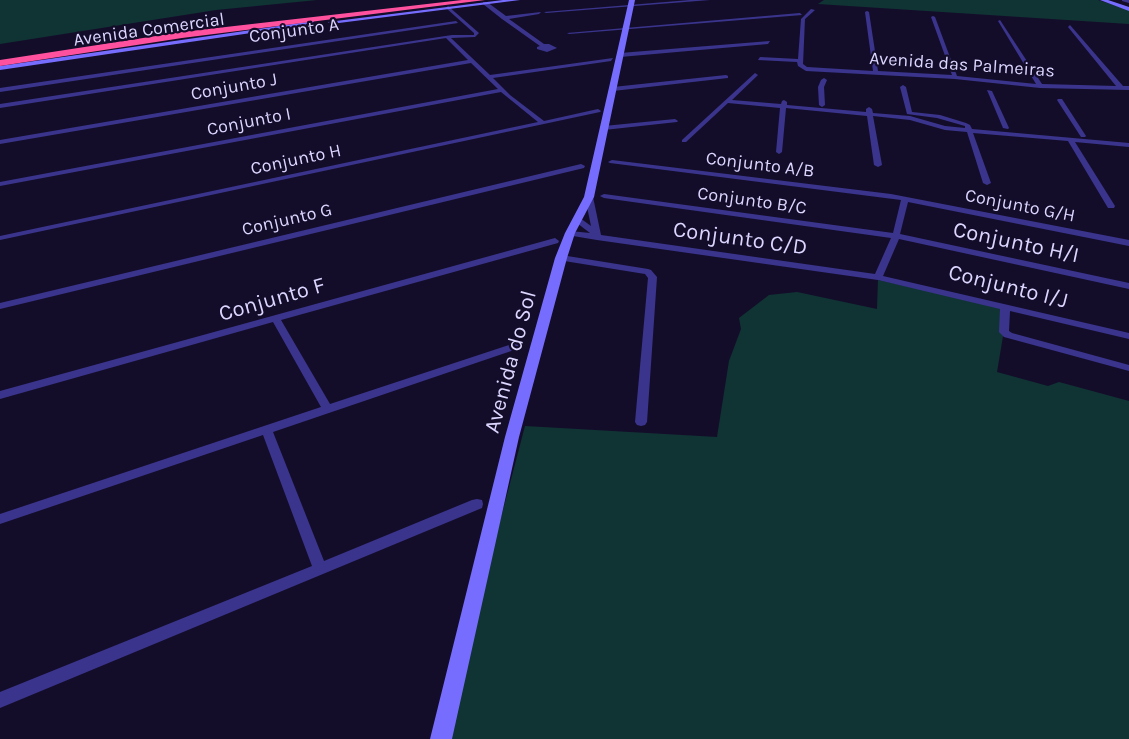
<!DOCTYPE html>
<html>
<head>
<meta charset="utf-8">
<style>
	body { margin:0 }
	canvas { display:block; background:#130d2a }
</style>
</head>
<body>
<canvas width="1129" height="739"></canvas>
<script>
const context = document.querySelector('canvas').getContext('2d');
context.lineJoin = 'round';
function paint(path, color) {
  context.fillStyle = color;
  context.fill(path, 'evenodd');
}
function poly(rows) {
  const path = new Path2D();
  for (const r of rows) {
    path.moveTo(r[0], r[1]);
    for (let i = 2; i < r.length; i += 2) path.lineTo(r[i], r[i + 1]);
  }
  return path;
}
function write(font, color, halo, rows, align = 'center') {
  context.font = font + ' Karla,sans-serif';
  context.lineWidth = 4.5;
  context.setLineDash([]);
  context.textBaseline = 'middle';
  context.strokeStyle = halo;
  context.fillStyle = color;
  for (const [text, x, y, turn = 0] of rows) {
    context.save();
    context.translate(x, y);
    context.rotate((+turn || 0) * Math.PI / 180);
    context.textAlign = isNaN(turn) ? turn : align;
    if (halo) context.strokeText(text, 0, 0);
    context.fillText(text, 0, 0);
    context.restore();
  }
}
const green = poly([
	[0,0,317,0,216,10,0,44],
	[824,0,1098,0,1129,10,1129,24,818,4],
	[878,280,1001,307,1004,314,1003,336,997,372,1048,386,1059,382,1129,401,1129,739,443,739,525,426,717,437,729,361,741,329,739,318,769,295,797,292,877,309]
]);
const street = poly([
	[690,0,710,0,546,13,544,12,690,0],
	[1122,0,1129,0,1129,3,1122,1,1122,0],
	[483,2,487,2,506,16,541,12,539,14,509,19,544,44,549,44,557,48,547,52,537,49,537,47,540,46,502,19,483,4,483,2],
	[448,6,479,33,475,37,451,38,490,75,613,58,611,61,493,78,510,95,544,121,598,109,601,111,600,112,0,240,0,236,538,122,501,92,0,186,0,182,498,89,471,63,0,144,0,140,468,60,446,38,0,108,0,104,452,35,474,35,474,33,446,8,448,6],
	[811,9,815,10,805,19,803,64,807,67,873,71,865,12,867,11,869,12,878,71,952,75,931,17,933,16,935,17,957,76,1036,84,998,21,1000,20,1042,84,1116,86,1068,27,1070,25,1123,86,1129,86,1129,90,1040,88,955,79,806,71,798,66,797,62,758,60,760,57,798,59,801,19,811,9],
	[800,13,802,15,569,34,567,33,800,13],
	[456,21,458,23,0,92,0,88,456,21],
	[770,41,768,44,620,57,617,55,620,53,770,41],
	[755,73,758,75,757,76,732,100,781,104,782,101,784,100,787,102,787,105,866,112,866,109,869,107,872,109,873,113,910,116,945,126,965,128,965,126,937,118,907,114,900,87,903,85,906,87,912,112,940,115,966,123,970,125,972,129,1129,143,1129,147,1075,142,1115,206,1114,208,1108,208,1068,141,973,133,991,183,987,185,983,183,967,132,945,130,910,120,873,116,882,165,878,167,874,165,867,116,786,108,782,152,779,154,776,152,780,108,728,103,686,142,682,142,682,140,755,73],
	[726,75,728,76,728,78,613,91,610,89,613,87,726,75],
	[824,78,827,80,824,87,825,105,822,107,819,105,818,87,821,80,824,78],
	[987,90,992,91,1009,128,1008,129,1003,128,987,90],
	[1058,99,1062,99,1086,136,1085,137,1081,137,1057,100,1058,99],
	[675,119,678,121,677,122,604,130,601,128,604,126,675,119],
	[612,160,891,194,1129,240,1129,246,908,202,900,234,1129,283,1129,289,899,239,883,276,1129,333,1129,339,1010,311,1009,331,1012,333,1129,365,1129,371,1004,337,999,332,1000,309,878,280,597,240,567,235,567,231,570,231,590,233,573,220,574,218,580,218,591,226,585,197,589,195,593,197,601,235,875,274,891,238,604,198,600,196,604,194,893,233,901,200,610,163,608,162,612,160],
	[581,164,585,166,584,168,0,309,0,303,581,164],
	[555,238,559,241,558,243,281,320,330,404,512,344,516,343,521,346,520,348,273,432,324,561,472,500,477,499,482,500,483,504,482,508,0,708,0,692,312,566,263,435,0,524,0,514,321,407,273,322,0,399,0,391,555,238],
	[561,255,648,269,651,270,657,277,647,422,645,425,641,426,637,425,635,422,648,278,645,274,558,260,557,258,561,255]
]);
const secondary = poly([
	[503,0,520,0,331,24,328,22,503,0],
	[629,0,635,0,594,197,575,233,567,258,519,437,452,739,430,739,505,437,555,258,565,233,584,197,629,0],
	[1100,0,1108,0,1129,7,1129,11,1100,0],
	[314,21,312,24,0,70,0,66,314,21]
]);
const highway = poly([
	[462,0,485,0,182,38,0,66,0,60,182,32,462,0]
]);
const farStreetnames = [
	["Avenida Comercial",149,30,-8],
	["Conjunto A",294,31,-8],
	["Avenida das Palmeiras",962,65,4],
	["Conjunto J",234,87,-10],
	["Conjunto I",249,122,-11],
	["Conjunto H",296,160,-12],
	["Conjunto A/B",760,165,7],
	["Conjunto B/C",752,201,8],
	["Conjunto G/H",1020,206,11],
	["Conjunto G",287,220,-13]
];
const streetNames = [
	["Conjunto C/D",740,239,8],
	["Conjunto H/I",1016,243,12],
	["Conjunto I/J",1008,287,14],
	["Conjunto F",272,300,-16],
	["Avenida do Sol",511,362,-75]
];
paint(green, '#103434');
paint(street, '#3a348d');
paint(secondary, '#766dff');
paint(highway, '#ff519e');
write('18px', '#dcd6ff', '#130d2a', farStreetnames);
write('22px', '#dcd6ff', '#130d2a', streetNames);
</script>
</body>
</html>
